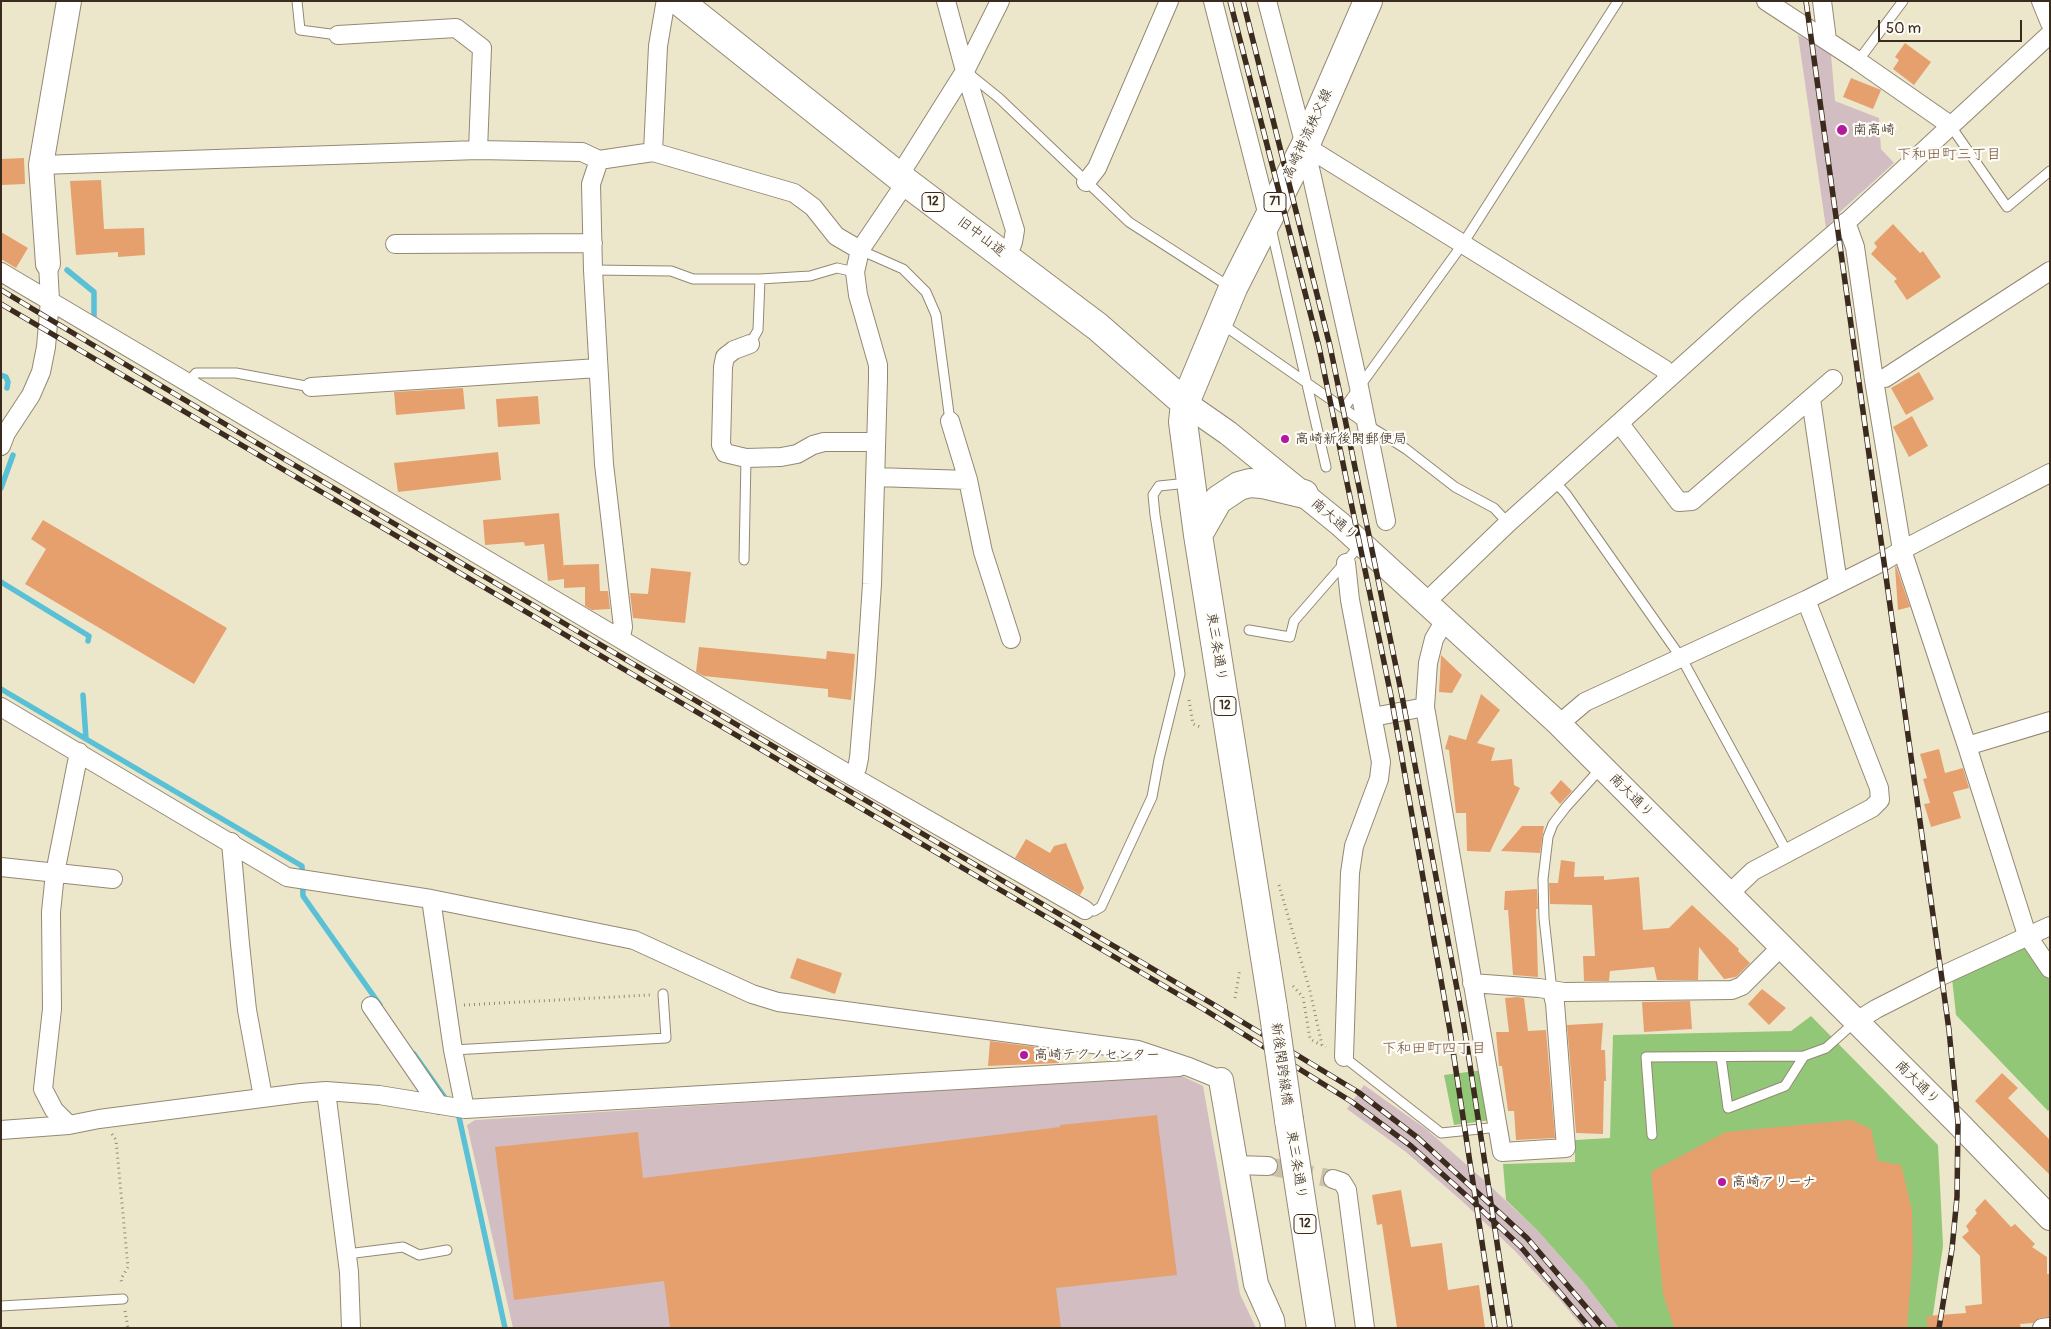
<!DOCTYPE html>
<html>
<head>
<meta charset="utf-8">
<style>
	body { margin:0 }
	#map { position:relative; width:2051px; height:1329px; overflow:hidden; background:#ece7cb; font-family:Pangolin,sans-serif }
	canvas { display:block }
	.frame { position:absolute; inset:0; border:2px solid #3b2a1e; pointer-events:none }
	.scale { position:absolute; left:1878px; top:20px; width:144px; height:22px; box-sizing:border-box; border:2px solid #3b2a1e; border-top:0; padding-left:6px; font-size:15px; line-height:18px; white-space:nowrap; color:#3b2a1e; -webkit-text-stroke:4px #fdfcf7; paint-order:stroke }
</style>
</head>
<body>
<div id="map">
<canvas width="2051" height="1329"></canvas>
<div class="frame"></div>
<div class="scale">50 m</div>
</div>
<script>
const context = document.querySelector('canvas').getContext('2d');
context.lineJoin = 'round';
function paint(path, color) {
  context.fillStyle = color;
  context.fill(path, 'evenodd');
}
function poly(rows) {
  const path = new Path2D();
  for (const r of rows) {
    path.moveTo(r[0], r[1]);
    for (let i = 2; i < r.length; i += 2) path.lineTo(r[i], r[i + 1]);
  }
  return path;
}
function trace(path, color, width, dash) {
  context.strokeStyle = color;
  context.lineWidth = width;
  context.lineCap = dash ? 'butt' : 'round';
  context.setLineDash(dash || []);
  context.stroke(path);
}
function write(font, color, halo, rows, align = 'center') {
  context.font = font + ' Pangolin,"Klee One",sans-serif';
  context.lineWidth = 4.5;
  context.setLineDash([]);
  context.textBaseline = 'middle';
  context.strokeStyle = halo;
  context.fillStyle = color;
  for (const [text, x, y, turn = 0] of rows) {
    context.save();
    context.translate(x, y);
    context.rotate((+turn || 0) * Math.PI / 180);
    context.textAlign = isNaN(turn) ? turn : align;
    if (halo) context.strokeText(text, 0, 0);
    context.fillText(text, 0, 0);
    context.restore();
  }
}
const industrial = poly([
	[1798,35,1831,54,1835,101,1879,118,1881,149,1894,163,1841,211,1826,228],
	[1180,1075,1203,1086,1240,1294,1256,1328,513,1328,467,1125,475,1120],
	[1364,1085,1426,1129,1485,1181,1537,1230,1584,1283,1619,1328,1583,1328,1562,1302,1515,1251,1464,1203,1406,1152,1347,1109]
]);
const green = poly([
	[2017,947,2029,947,2050,981,2050,1109,2048,1111,1956,1015,1952,978],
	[1811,1016,1938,1145,1943,1246,1931,1328,1619,1328,1584,1283,1537,1230,1506,1200,1503,1164,1575,1162,1575,1140,1610,1138,1613,1035,1791,1031],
	[1483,1070,1491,1120,1454,1125,1444,1075]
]);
const stream = poly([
	[67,270,94,292,94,317],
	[1,375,6,377,8,382,7,388],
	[1,488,13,455],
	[1,582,89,636,88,641],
	[1,689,302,866,303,896,380,1005],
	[83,695,86,739],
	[414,1054,448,1102],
	[455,1111,459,1117,505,1328]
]);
const building = poly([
	[1905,43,1931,62,1914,85,1893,69,1899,60,1895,57],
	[1851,78,1881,90,1873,109,1843,97],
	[24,158,25,184,1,185,1,159],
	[101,180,104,229,144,228,145,255,118,257,118,252,76,255,70,181],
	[1893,224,1920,253,1923,251,1941,277,1907,300,1894,281,1897,279,1871,254,1877,247,1874,243],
	[1,232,28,248,16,268,1,259],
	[1919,372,1934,399,1906,415,1891,388],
	[463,388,465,409,396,415,394,392],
	[538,396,540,424,498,427,496,399],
	[1912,416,1928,446,1909,457,1893,427],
	[498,452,501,480,398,492,394,463],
	[559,513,564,569,564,565,599,564,600,591,608,591,610,609,592,610,585,606,585,587,564,588,564,579,548,581,544,544,525,546,524,542,485,545,483,520],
	[43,520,227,628,194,684,25,584,46,549,31,539],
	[1896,566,1910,607,1898,610,1895,567],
	[651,568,691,572,685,623,633,618,630,593,648,594],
	[699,647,826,659,827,651,855,654,851,700,828,697,828,689,704,676,696,672],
	[1441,655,1462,675,1452,693,1439,692],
	[1481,694,1500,710,1477,743,1495,748,1491,761,1512,759,1514,785,1520,788,1490,852,1467,851,1466,813,1456,813,1449,750,1445,749,1449,735,1466,740],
	[1939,749,1945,773,1963,768,1969,788,1953,792,1961,818,1931,827,1924,804,1930,803,1923,779,1927,778,1920,754],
	[1561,780,1572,791,1560,804,1550,793],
	[1522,826,1544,826,1540,853,1501,851],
	[1026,839,1050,853,1054,846,1066,843,1084,888,1080,895,1015,858],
	[1561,860,1575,862,1574,877,1604,876,1604,880,1639,877,1643,930,1669,928,1692,905,1739,949,1738,951,1750,963,1736,977,1724,979,1699,947,1698,980,1657,980,1654,967,1610,971,1609,981,1584,981,1583,956,1595,956,1592,905,1550,904,1549,883,1558,883],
	[1537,889,1538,909,1536,909,1538,977,1513,975,1508,910,1504,910,1505,891],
	[797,958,842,973,835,994,790,978],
	[1762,989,1786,1008,1769,1025,1748,1004],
	[1517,997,1524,998,1528,1031,1546,1030,1555,1138,1516,1140,1514,1111,1508,1111,1502,1066,1499,1066,1496,1032,1509,1032,1505,998],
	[1690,1001,1692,1029,1644,1032,1642,1002],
	[1603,1023,1601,1050,1605,1050,1606,1081,1604,1081,1603,1134,1576,1133,1567,1025],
	[990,1041,1059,1050,1059,1063,988,1066],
	[2002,1073,2018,1088,2008,1098,2050,1140,2050,1175,1975,1101],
	[1157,1115,1177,1275,1056,1288,1061,1328,670,1328,664,1281,514,1300,495,1147,638,1132,643,1178,1060,1127,1060,1125],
	[1851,1120,1871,1129,1878,1161,1901,1165,1912,1210,1913,1251,1907,1328,1674,1328,1663,1294,1651,1172,1726,1132],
	[1401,1190,1411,1247,1442,1243,1448,1290,1479,1285,1485,1328,1397,1328,1382,1224,1377,1225,1372,1195],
	[1985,1199,2011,1227,2015,1224,2035,1244,2032,1247,2047,1257,2047,1274,2050,1274,2050,1317,2040,1318,2033,1323,2020,1324,2021,1328,1927,1328,1927,1316,1966,1313,1965,1306,1982,1304,1980,1256,1962,1237,1969,1231,1966,1226,1977,1213,1975,1210]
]);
const streetTunnel = poly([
	[1268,1166,1333,1179]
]);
const path = poly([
	[1189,700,1193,724,1200,727],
	[1279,885,1310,991,1322,1045,1326,1047],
	[1293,986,1303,997,1310,1039,1321,1045],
	[1235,998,1240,969],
	[464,1005,650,995],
	[112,1134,116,1140,128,1267,121,1279,122,1285],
	[125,1311,128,1328]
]);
const lane = poly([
	[297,1,300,30,338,35],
	[1858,61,1903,1],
	[968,73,999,98,1129,222,1230,287],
	[1950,125,2007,207,2050,171],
	[1271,228,1326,467],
	[860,250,903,269,926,292,936,315,950,421],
	[593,270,671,271,693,279,760,279,810,276,837,268,855,272],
	[1222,324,1366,424,1406,449,1455,487,1494,508,1508,523],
	[750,344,758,330,760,279],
	[188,382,196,373,236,373,311,387],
	[1344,408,1462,245,1618,1],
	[1555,482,1566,494,1682,659,1787,852],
	[744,560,746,458],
	[1249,630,1290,637,1294,621,1361,544],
	[1085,910,1094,911,1101,907,1152,797,1159,759,1180,674,1155,515,1153,495,1159,486,1188,483],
	[1552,991,1544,918,1543,879,1548,837,1553,824,1566,807,1602,767],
	[453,1050,666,1038,663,994],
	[1344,1057,1441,1133,1499,1127],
	[1721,1057,1728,1108,1785,1086,1804,1056],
	[1652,1135,1646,1057,1804,1056,1826,1048,1855,1022],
	[347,1254,403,1247,419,1255,447,1250],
	[1,1306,123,1299]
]);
const street = poly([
	[946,1,965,71,1015,230,1013,242,1007,257],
	[1213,1,1268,216],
	[1267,1,1305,146,1359,387,1386,521],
	[1766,1,1858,61,1950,125],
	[1822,1,1827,40],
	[2041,1,2050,23],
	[338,35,456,28,482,48,478,150],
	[1305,146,1664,369,1668,379],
	[653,152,658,46,665,5,668,1],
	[599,160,591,184,593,270,604,464,623,627,621,637],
	[41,165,478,150,582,152,599,160,653,152,794,193,813,207,836,236,860,250],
	[899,176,965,71,1000,1],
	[1086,182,1097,168,1169,1],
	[1846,222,1855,247,1874,380,1902,550,1967,746,2027,935,2050,969],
	[395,244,593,243],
	[1,272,850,775,1085,910],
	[750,344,734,350,725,357,723,367,721,445,725,453,746,458,781,457,797,454,813,445,824,442,876,442],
	[1874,380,1885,378,2050,271],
	[311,387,598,368],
	[1811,399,1838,584],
	[950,421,968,480,983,552,1011,639],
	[1620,424,1679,502,1692,501,1833,379],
	[1,446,6,433,31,395,41,372,46,347,50,300,48,264],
	[875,477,968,480],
	[1426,602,1508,523,1747,308,1837,231,2050,34],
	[1445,620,1434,639,1428,663,1425,707,1502,1152,1566,1148,1555,1003,1552,991],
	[1,707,287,877,431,899,634,940,752,994,778,1002,1138,1050,1189,1067,1221,1080],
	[1373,717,1425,707],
	[1559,724,1585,702,1806,600,1884,561,1902,550,2050,473],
	[1967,746,2050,721],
	[850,775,857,768,859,758,866,674,872,584,878,379,878,365,858,295,855,272,860,250,906,182],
	[231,842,240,944,247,1010,263,1097],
	[1,867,113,879],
	[1729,894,1753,871,1872,808,1880,800,1879,788,1806,600],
	[431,899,453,1050,465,1109],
	[1472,983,1539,988,1564,992,1732,990,1742,986,1781,947],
	[371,1006,439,1105],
	[1855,1022,1876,1009,1941,976,2050,926],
	[1344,1057,1350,873,1354,846,1379,779,1381,762,1350,600,1346,563],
	[326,1091,349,1272,351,1328],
	[69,1125,54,1110,43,1089,52,1009,51,912,55,873,79,752],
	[1,1130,69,1125,99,1119,301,1093,326,1091,379,1095,465,1109,1179,1067],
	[1235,1165,1268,1166],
	[1333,1179,1342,1182,1347,1190,1365,1328],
	[2042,1328,2050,1327]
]);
const secondary = poly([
	[48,264,41,165,69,1],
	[1185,403,1228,433,1340,524,1559,724,1958,1123,2050,1218],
	[1221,1080,1256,1284,1272,1320,1273,1328]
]);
const primary = poly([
	[679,1,906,182,1098,327,1185,403],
	[1198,535,1218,500,1239,486,1250,483,1262,484,1304,494],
	[1273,1008,1198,535,1183,422,1185,403,1233,288,1305,146,1368,1],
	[1289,1120,1321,1328]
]);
const rail = poly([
	[1230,1,1319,347,1391,696,1450,1031,1495,1328],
	[1243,1,1330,346,1402,696,1464,1026,1510,1328],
	[1806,1,1949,1030,1958,1123,1957,1197,1952,1249,1939,1328],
	[1,290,250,439,1211,1003,1358,1092,1418,1138,1527,1238,1604,1328],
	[1,304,1205,1010,1352,1102,1411,1146,1469,1198,1520,1246,1590,1328]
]);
const primaryBridge = poly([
	[1273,1008,1289,1120]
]);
const markers = [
	[1842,130,6,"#b5179e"],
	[1285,439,5,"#b5179e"],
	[1024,1055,5,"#b5179e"],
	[1722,1182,5,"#b5179e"]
];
const shields = [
	[933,202,22],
	[1275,202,22],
	[1225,706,22],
	[1305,1224,22]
];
const shieldNames = [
	["12",933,202],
	["71",1275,202],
	["12",1225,706],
	["12",1305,1224]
];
const poiNames = [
	["南高崎",1853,130],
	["高崎新後閑郵便局",1295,439],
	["高崎テクノセンター",1034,1055],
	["高崎アリーナ",1732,1182]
];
const streetNames = [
	["高崎神流秩父線",1308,134,-65],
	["旧中山道",981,237,37],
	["南大通り",1334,520,41],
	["東三条通り",1216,647,81],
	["南大通り",1631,796,45],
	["新後閑跨線橋",1281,1064,82],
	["南大通り",1917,1083,45],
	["東三条通り",1296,1165,81]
];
const neighbourhoodNames = [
	["下和田町三丁目",1949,155],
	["下和田町四丁目",1434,1049]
];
paint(industrial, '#d2bec2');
paint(green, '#93c778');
trace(stream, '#59c0d6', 5.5);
paint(building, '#e6a06e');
trace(streetTunnel, '#c9c1a8', 18, [18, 9]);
trace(lane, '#948874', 11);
trace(street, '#948874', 20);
trace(secondary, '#948874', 26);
trace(primary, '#948874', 30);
trace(path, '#948874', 3, [1, 4]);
trace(lane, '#fff', 9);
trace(street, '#fff', 18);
trace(secondary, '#fff', 24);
trace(primary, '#fff', 28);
trace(rail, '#3b2a1e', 5.5);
trace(rail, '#fdfcf7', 4, [11]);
trace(primaryBridge, '#948874', 30, []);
trace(primaryBridge, '#fff', 28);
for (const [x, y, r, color] of markers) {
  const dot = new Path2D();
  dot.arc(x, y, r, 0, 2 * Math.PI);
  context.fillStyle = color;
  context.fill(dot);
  trace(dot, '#fdfcf7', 2);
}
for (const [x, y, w] of shields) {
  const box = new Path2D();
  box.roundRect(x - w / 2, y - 9.5, w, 19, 4);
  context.fillStyle = '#fdfcf7';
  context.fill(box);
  trace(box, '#3b2a1e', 1);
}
write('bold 12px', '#3b2a1e', null, shieldNames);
write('14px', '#3b2a1e', '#fdfcf7', poiNames, 'left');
write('14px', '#3b2a1e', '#fdfcf7', streetNames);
write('15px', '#77533a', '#fdfcf7', neighbourhoodNames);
</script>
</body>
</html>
